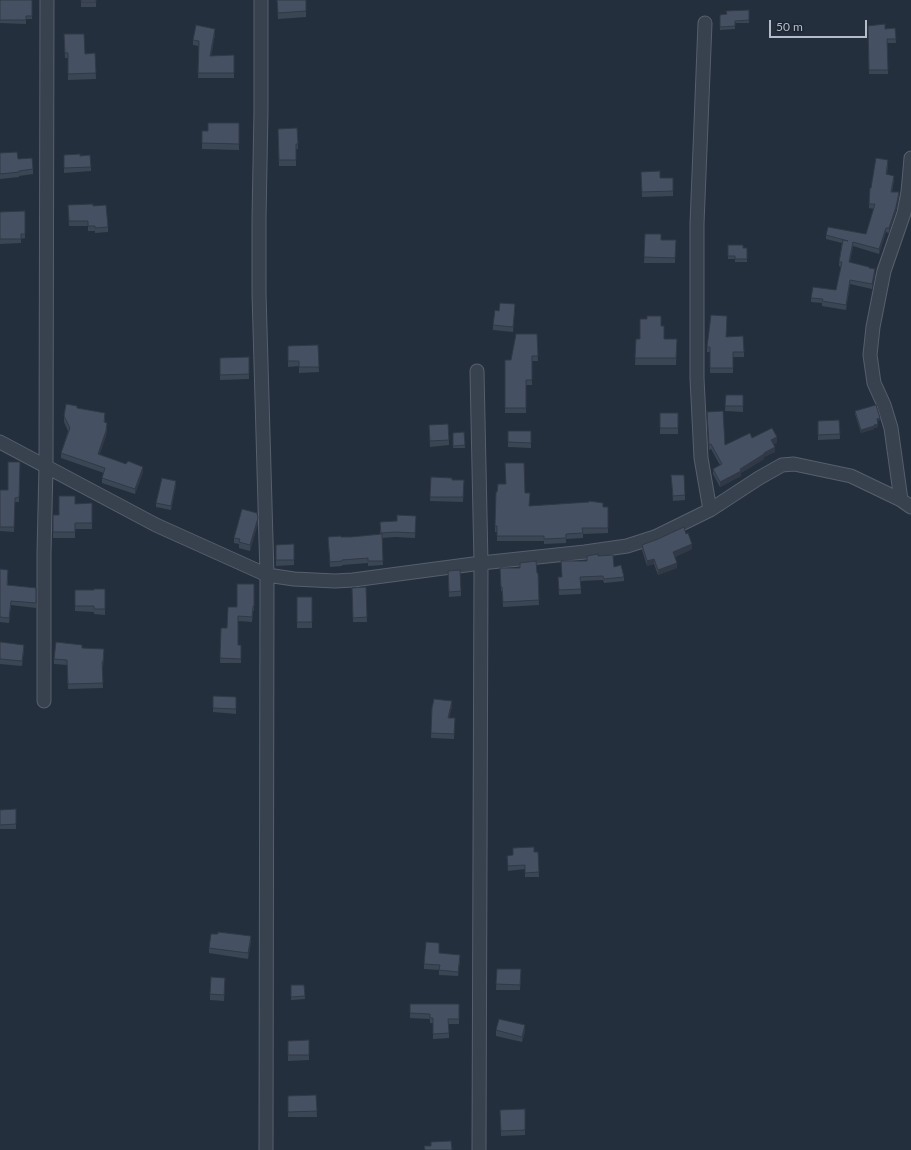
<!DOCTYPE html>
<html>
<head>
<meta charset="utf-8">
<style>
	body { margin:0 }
	#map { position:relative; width:911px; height:1150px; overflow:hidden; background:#242f3e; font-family:Lato,sans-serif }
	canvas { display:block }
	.scale { position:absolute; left:769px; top:20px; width:98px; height:18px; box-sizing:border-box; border:2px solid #b4bcc9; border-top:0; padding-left:5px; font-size:12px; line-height:14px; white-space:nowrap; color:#b4bcc9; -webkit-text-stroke:3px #1d2633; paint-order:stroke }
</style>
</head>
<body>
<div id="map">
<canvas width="911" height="1150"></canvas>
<div class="scale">50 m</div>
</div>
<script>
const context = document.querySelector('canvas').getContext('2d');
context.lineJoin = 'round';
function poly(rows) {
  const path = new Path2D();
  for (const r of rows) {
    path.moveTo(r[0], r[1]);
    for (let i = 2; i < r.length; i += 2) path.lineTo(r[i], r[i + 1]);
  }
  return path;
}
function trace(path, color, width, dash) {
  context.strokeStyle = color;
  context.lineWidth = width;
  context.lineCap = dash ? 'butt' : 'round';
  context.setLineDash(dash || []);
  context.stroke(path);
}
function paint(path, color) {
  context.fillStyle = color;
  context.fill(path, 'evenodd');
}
const minor = poly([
	[261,0,261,110,259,219,259,293,267,575,266,1150],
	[705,23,697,224,697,378,701,458,710,510],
	[477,371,481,563,479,1150],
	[0,442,156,525,267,575,294,579,335,581,353,580,481,563,585,552,627,546,655,537,710,510,759,478,782,465,794,464,851,476,901,500,911,507],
	[901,500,891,428,884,405,874,383,870,355,873,327,884,271,904,213,908,192,911,158],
	[44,701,44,553,46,466,47,0]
]);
const wall = poly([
	[0,0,32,0,32,19,26,19,26,24,0,23],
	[80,0,104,0,96,0,96,7,81,7,81,0],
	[277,0,306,0,306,17,278,19],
	[749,10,749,23,735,23,735,29,720,30,720,15,726,14],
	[868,26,885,29,895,28,896,43,887,43,888,74,869,74],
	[64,34,85,54,95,53,96,79,68,80,68,58,65,58],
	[215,34,211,56,234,55,234,78,198,78,199,46,193,45,193,40],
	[239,123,239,150,202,149,202,131,208,131],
	[297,128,298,149,296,149,296,166,279,166,278,129],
	[0,153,18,159,33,169,33,174,19,176,19,177,0,179],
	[64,155,80,156,91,167,91,171,64,173],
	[888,164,887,175,894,180,892,192,899,196,896,211,889,233,886,232,879,254,853,246,850,262,869,268,875,274,872,289,850,284,846,310,822,306,822,303,811,302,811,298,836,290,841,267,839,266,839,262,842,243,826,239,826,235,866,234,874,209,869,208,869,204,871,188],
	[641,172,660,178,673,178,673,196,642,197],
	[68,205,93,206,108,227,108,232,95,233,95,231,88,231,88,226,69,226],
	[25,211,25,238,21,239,21,243,0,244,0,212],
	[645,234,661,240,676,240,675,263,644,263],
	[728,245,743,248,747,248,747,262,735,262,735,259,728,259],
	[515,309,513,332,493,330,493,325,499,311],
	[727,321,726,337,744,352,744,357,733,357,733,373,710,373,710,352,707,352,707,347],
	[661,326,664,339,677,339,676,365,635,365,636,339,640,339],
	[537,334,538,361,532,361,532,385,526,385,526,413,505,413,505,360,511,360],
	[318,345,319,372,299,373,299,366,288,367,288,346],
	[249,357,249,379,220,380,220,358],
	[726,395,743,395,743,412,725,411],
	[77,408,105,418,105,423,107,428,106,436,99,455,143,472,135,494,102,483,102,478,104,473,61,458,61,453,68,431,64,422,64,416],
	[855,411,880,420,878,421,878,427,874,428,874,429,861,433,855,414],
	[660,413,678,413,678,434,660,434],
	[707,417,725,445,752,438,777,443,773,444,775,452,764,457,764,459,741,473,741,476,720,487,713,474,713,469,720,465,711,449,709,450],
	[839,420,840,439,818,440,818,421],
	[429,425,449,440,449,445,430,447],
	[531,431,531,448,508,447,508,442],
	[464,432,465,448,453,448,453,433],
	[20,462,19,502,15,502,14,532,0,531,0,490,8,490],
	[671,475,685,495,685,500,673,501],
	[431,477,452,480,464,485,463,502,430,501],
	[176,485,171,510,156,507,156,503],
	[497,492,525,493,529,506,608,507,608,533,583,534,583,538,566,539,566,543,544,544,544,541,497,541,497,532,495,532,495,526],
	[92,503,92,529,75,529,75,538,53,538,53,515,59,515,75,504],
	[416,516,415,538,395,537,382,538,383,565,368,566,368,563,342,565,342,566,330,567,328,541,341,537,351,537,380,535,380,522,397,521],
	[258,523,250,551,239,548,239,544,234,543,234,538],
	[294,544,294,565,276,566,276,545],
	[642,545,692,549,675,557,677,568,658,575,654,564,647,566,642,550],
	[598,556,614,567,624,577,624,581,604,583,603,580,581,581,581,594,559,595,558,577,562,577,587,561],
	[500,568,538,573,539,605,503,607,502,591,501,591],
	[0,569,8,574,8,585,36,588,36,608,11,605,9,623,0,622],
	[448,571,461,591,461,596,449,597],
	[254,584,254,611,253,611,252,622,238,621,238,645,241,645,241,663,220,663,221,628,227,628,237,607],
	[366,587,367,622,353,622,352,588],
	[105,589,105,615,94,614,94,612,75,611,75,590,94,590],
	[297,597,312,597,312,628,297,628],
	[0,642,24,650,22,666,0,664],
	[82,648,104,654,103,667,102,667,103,688,68,689,67,665,54,664,54,659],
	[213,696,236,697,236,714,213,712],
	[452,706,449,718,455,718,454,739,431,738,432,708],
	[16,809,16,829,0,829,0,810],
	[513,848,534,852,538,852,539,877,525,877,525,869,508,871,507,856,513,855],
	[251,941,248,959,209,953,209,948],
	[439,953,460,960,458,976,439,975,439,970,424,969,424,964],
	[497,969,521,969,520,990,496,990],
	[225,984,224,1001,210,1000,210,994],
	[291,985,304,985,305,999,291,1000],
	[410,1004,459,1004,459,1024,449,1024,449,1038,433,1039,433,1023,430,1023,430,1019,410,1018],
	[496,1030,525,1031,522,1042,496,1036],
	[309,1040,309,1060,288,1061,288,1041],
	[316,1095,317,1117,288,1117,288,1096],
	[525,1109,525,1135,501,1136,500,1110]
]);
const shadedWall = poly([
	[215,29,215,34,210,61,210,56],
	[899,192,899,196,896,211,889,233,889,228],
	[886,228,886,232,879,254,879,249],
	[853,242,853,246,849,266,849,262],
	[875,269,875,274,872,289,872,284],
	[850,280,850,284,846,310,846,305],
	[515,304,515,309,513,332,513,327],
	[880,418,880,420,877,422,877,419],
	[107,423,107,428,106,436,98,460,98,454],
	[878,424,878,427,874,428,874,429,861,433,861,430],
	[777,437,777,443,771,445,771,440],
	[775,447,775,452,764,457,764,459,741,473,741,476,720,487,720,482,764,453],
	[143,467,143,472,135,494,135,489],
	[176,481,176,485,171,510,171,506],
	[258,518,258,523,250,551,250,545],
	[692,544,692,549,673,558,673,552],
	[654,559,654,564,647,566,647,561],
	[677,563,677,568,658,575,658,570],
	[24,645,24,650,22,666,22,661],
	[452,701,452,706,448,723,448,718],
	[251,936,251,941,248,959,248,953],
	[525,1025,525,1031,522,1042,522,1037]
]);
const building = poly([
	[0,0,32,0,32,16,26,16,26,20,0,20,0,0],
	[81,0,96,0,96,2,81,2,81,0],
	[277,0,306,0,306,11,278,13,277,0],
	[749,10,749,20,735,21,735,26,720,27,720,15,727,14,726,11,749,10],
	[885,24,885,29,895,28,896,39,887,39,888,70,869,70,868,26,885,24],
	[196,25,215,29,210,56,234,55,234,73,198,73,199,41,193,40,196,25],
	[64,34,84,34,85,54,95,53,96,73,68,74,68,53,65,53,64,34],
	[208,123,239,123,239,144,202,143,202,131,208,131,208,123],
	[297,128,298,144,296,144,296,160,279,160,278,129,297,128],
	[17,152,18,159,32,158,33,169,19,171,19,172,0,174,0,153,17,152],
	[80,154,80,156,90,155,91,167,64,168,64,155,80,154],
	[876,158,888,160,886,174,894,176,891,192,899,192,896,207,889,228,886,228,879,249,853,242,849,262,869,267,869,268,875,269,872,284,850,280,846,305,822,301,823,299,811,298,813,287,836,290,842,262,839,262,843,240,848,241,826,235,828,227,866,234,875,204,869,204,870,188,871,188,876,158],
	[660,171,660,178,673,178,673,191,642,192,641,172,660,171],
	[93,204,93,206,106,205,108,227,95,228,95,226,88,226,88,221,69,221,68,205,93,204],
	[25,211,25,234,21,234,21,239,0,239,0,212,25,211],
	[645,234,661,234,661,240,676,240,675,258,644,257,645,234],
	[728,245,743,245,743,248,747,248,747,259,735,259,735,256,728,256,728,245],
	[500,303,515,304,513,327,493,325,495,310,499,311,500,303],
	[711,315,727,316,726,337,743,336,744,352,733,352,733,368,710,368,710,347,707,347,711,315],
	[647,316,661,316,661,326,664,326,664,339,677,339,676,358,635,358,636,339,640,339,640,319,647,319,647,316],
	[516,334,537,334,538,356,532,356,532,380,526,380,526,408,505,408,505,360,511,360,516,334],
	[318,345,319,367,299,367,299,361,288,361,288,346,318,345],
	[249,357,249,374,220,375,220,358,249,357],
	[726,395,743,395,743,406,725,406,726,395],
	[66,404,77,406,77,408,105,413,104,422,107,423,106,431,98,454,126,464,128,461,143,467,135,489,102,478,105,468,61,453,70,428,64,416,66,404],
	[876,405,880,418,877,419,878,424,874,425,874,426,861,430,855,411,876,405],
	[723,411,725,445,750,433,752,438,772,428,777,437,771,440,775,447,764,453,764,454,740,469,741,471,720,482,713,469,722,464,711,444,709,445,707,412,723,411],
	[660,413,678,413,678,428,660,428,660,413],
	[839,420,840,434,818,435,818,421,839,420],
	[448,424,449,440,430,441,429,425,448,424],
	[508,431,531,431,531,443,508,442,508,431],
	[464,432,465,445,453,446,453,433,464,432],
	[8,462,20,462,19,497,15,498,14,527,0,527,0,490,8,490,8,462],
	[505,463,524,463,525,493,530,493,529,506,589,502,589,501,603,503,603,507,608,507,608,528,582,528,583,533,566,534,566,538,544,539,544,536,497,536,497,526,495,526,496,492,497,492,498,484,506,484,505,463],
	[671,475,684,475,685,495,673,496,671,475],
	[431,477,452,478,452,480,464,480,463,497,430,497,431,477],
	[162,478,176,481,171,506,156,503,162,478],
	[59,496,75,496,75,504,92,503,92,523,75,523,75,532,53,532,53,515,59,515,59,496],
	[242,509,257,513,258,518,250,545,239,542,240,539,234,538,242,509],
	[397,515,416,516,415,533,395,532,381,533,380,522,397,521,397,515],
	[684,527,686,534,688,533,692,544,673,552,677,563,658,570,654,559,647,561,642,545,658,539,684,527],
	[382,534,383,561,368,561,368,558,342,560,342,561,330,562,328,537,341,536,341,537,351,537,382,534],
	[294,544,294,560,276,560,276,545,294,544],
	[598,554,598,556,613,555,614,567,621,565,624,577,604,579,603,576,580,577,581,589,559,590,558,577,562,577,561,561,587,561,587,556,598,554],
	[536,561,537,573,538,573,539,600,503,602,502,587,501,587,500,568,520,568,520,563,536,561],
	[0,569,8,570,7,585,36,588,36,603,11,601,9,618,0,617,0,569],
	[460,570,461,591,449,592,448,571,460,570],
	[237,584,254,584,254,606,253,606,252,617,238,616,238,645,241,645,241,659,220,658,221,628,227,628,228,607,237,607,237,584],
	[366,587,367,617,353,618,352,588,366,587],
	[94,589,105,589,105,609,94,609,94,606,75,606,75,590,94,590,94,589],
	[297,597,312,597,312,622,297,622,297,597],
	[0,642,24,645,22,661,0,659,0,642],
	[56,642,82,645,82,648,104,649,103,662,102,662,103,683,68,684,67,660,54,659,56,642],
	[213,696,236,697,236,709,213,708,213,696],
	[434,699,452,701,448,718,455,718,454,734,431,733,432,708,434,699],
	[16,809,16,824,0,825,0,810,16,809],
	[534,847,534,852,538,852,539,872,525,873,525,865,508,866,507,856,513,855,513,848,534,847],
	[218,932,251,936,248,953,209,948,211,934,218,934,218,932],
	[426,942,439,943,439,953,460,955,458,972,439,970,440,965,424,964,426,942],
	[497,969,521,969,520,985,496,984,497,969],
	[211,977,225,978,224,995,210,994,211,977],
	[291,985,304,985,305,996,291,997,291,985],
	[410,1004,459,1004,459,1019,448,1019,449,1033,433,1034,433,1018,430,1018,430,1014,410,1013,410,1004],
	[499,1019,525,1025,522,1037,496,1030,499,1019],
	[309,1040,309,1055,288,1055,288,1041,309,1040],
	[316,1095,317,1111,288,1112,288,1096,316,1095],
	[525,1109,525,1130,501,1131,500,1110,525,1109],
	[451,1141,452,1150,425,1150,424,1146,431,1146,431,1142,451,1141]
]);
trace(minor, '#565f6c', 15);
trace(minor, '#38414e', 13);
paint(wall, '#3b4654');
paint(shadedWall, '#303945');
paint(building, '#455162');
trace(building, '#303945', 1);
</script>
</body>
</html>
